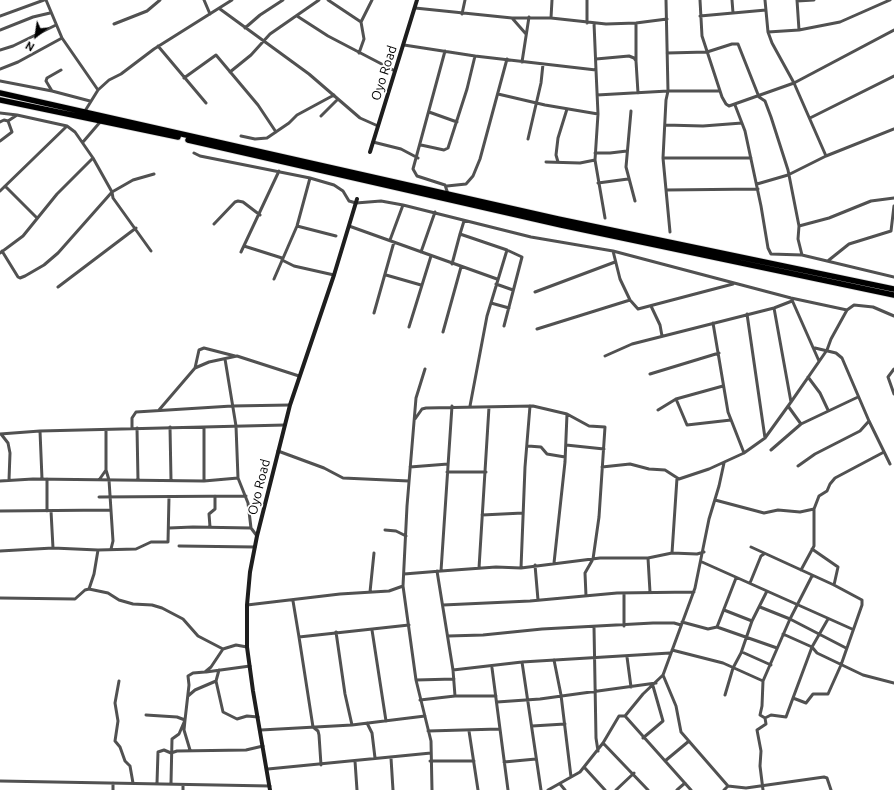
<!DOCTYPE html>
<html>
<head>
<meta charset="utf-8">
<style>
	body { margin:0 }
	#map { position:relative; width:894px; height:790px; overflow:hidden; background:#fff; font-family:Ubuntu,sans-serif }
	canvas { display:block }
	.north { position:absolute; left:16px; top:16px; width:40px; height:40px; -webkit-text-stroke:3px #fff; paint-order:stroke; rotate:210deg; font-size:11px; font-weight:700; line-height:16px; text-align:center; color:#000 }
	.north::after { content:''; display:block; margin:auto; width:14px; height:18px; background:#000; clip-path:polygon(50% 0,100% 100%,50% 72%,0 100%) }
</style>
</head>
<body>
<div id="map">
<canvas width="894" height="790"></canvas>
<div class="north">N</div>
</div>
<script>
const context = document.querySelector('canvas').getContext('2d');
context.lineJoin = 'round';
function poly(rows) {
  const path = new Path2D();
  for (const r of rows) {
    path.moveTo(r[0], r[1]);
    for (let i = 2; i < r.length; i += 2) path.lineTo(r[i], r[i + 1]);
  }
  return path;
}
function trace(path, color, width, dash) {
  context.strokeStyle = color;
  context.lineWidth = width;
  context.lineCap = dash ? 'butt' : 'round';
  context.setLineDash(dash || []);
  context.stroke(path);
}
function write(font, color, halo, rows, align = 'center') {
  context.font = font + ' Ubuntu,sans-serif';
  context.lineWidth = 3.5;
  context.setLineDash([]);
  context.textBaseline = 'middle';
  context.strokeStyle = halo;
  context.fillStyle = color;
  for (const [text, x, y, turn = 0] of rows) {
    context.save();
    context.translate(x, y);
    context.rotate((+turn || 0) * Math.PI / 180);
    context.textAlign = isNaN(turn) ? turn : align;
    if (halo) context.strokeText(text, 0, 0);
    context.fillText(text, 0, 0);
    context.restore();
  }
}
const street = poly([
	[46,0,62,38,98,90],
	[204,0,210,14],
	[328,0,361,22],
	[666,0,668,91,666,100,663,158,670,232],
	[700,0,702,36,722,97,726,104,729,106,794,83,894,30],
	[732,0,733,13],
	[765,0,768,32,772,43,794,83,826,156],
	[797,0,799,30],
	[797,1,814,0],
	[415,8,512,18,551,18,606,24,636,23,667,19],
	[220,9,309,74,360,118,378,126],
	[462,14,465,0],
	[0,16,44,0],
	[297,16,328,36,395,71],
	[700,16,766,10],
	[512,18,526,34],
	[551,18,552,0],
	[587,23,587,0],
	[594,23,596,70],
	[636,23,636,61],
	[114,24,147,11,160,0],
	[245,28,260,15,283,0],
	[0,30,33,17,50,13],
	[768,32,799,30,840,22,890,0],
	[404,45,475,56,596,70,598,114,595,160,605,218],
	[158,46,206,103],
	[0,50,13,46,56,25],
	[445,51,413,169,417,176,445,185,448,194],
	[359,53,364,39,361,22,372,0],
	[667,53,707,52,732,44,738,44,759,97,765,101,771,117,788,170,799,226,829,218,871,201,894,198],
	[596,59,629,56,634,58,636,61,638,93],
	[522,62,529,17],
	[0,69,18,62,62,38],
	[230,72,251,55,270,34,319,0],
	[184,78,216,55,258,105,276,132],
	[0,81,52,91,90,101],
	[52,91,46,81,47,78,61,70],
	[498,94,545,105,598,114],
	[597,95,668,91,720,91],
	[735,105,745,131,761,206,768,248,771,254,802,255,894,277],
	[85,111,98,90,109,80,121,74,154,49,232,0],
	[631,111,626,167,635,201],
	[429,112,457,122],
	[0,113,17,115,67,126,75,132,93,158,112,192,113,198,151,251],
	[321,116,338,99],
	[810,118,894,76],
	[0,122,4,120,8,121,17,115],
	[665,125,703,126,742,123],
	[241,136,255,139,267,138,289,123,297,115,334,95],
	[528,139,541,83,543,64],
	[0,141,12,132,8,121],
	[83,142,101,121],
	[373,142,401,149,418,158],
	[421,145,444,150,448,148,467,89,475,56],
	[194,153,200,156,310,178,334,185,343,191,349,201,356,203,381,201,403,205,531,237,613,251,791,298,847,310,854,305,873,307,894,316],
	[595,153,610,153,627,151],
	[663,158,751,158],
	[546,162,580,163,595,160],
	[558,162,556,155,558,138,567,109],
	[598,183,628,179],
	[757,184,788,175,826,156,894,129],
	[5,186,37,218],
	[447,186,466,184,473,176,480,159,507,59],
	[666,190,758,189],
	[0,191,67,126],
	[464,221,460,234,507,250,522,257,504,326],
	[214,224,235,202,238,201,243,202,260,215],
	[297,226,336,236],
	[349,226,497,279],
	[799,226,798,239,802,255],
	[390,240,403,205],
	[244,246,282,258],
	[2,251,18,277,20,278,25,276,44,265,58,253,112,192,133,180,154,174],
	[613,251,620,279,630,300,638,309,733,284],
	[241,252,279,171],
	[421,252,435,212],
	[0,253,23,236,57,194,93,158],
	[282,260,294,266,334,275],
	[829,260,849,244,891,231,894,206],
	[452,264,460,234],
	[386,275,421,285],
	[274,279,297,226,310,178],
	[496,284,513,290],
	[58,287,136,228],
	[535,292,615,262],
	[792,300,819,361],
	[491,303,509,308],
	[651,306,660,325,662,336],
	[774,308,791,402],
	[374,313,394,242],
	[747,314,765,438],
	[713,323,728,412,744,453],
	[409,327,431,256],
	[537,329,630,300],
	[443,332,461,267],
	[815,348,836,353,842,358,869,421,890,464],
	[605,356,632,344,774,308,792,301],
	[225,359,236,426,238,478,248,503,251,528,257,536],
	[195,368,199,350,204,348,235,356],
	[894,369,888,377,894,394],
	[650,374,719,353],
	[808,377,820,393,828,410],
	[676,399,687,425,731,420],
	[470,406,487,316,507,250],
	[788,406,801,424],
	[159,410,195,368,209,362,237,356,299,376],
	[658,410,676,399,723,386],
	[415,419,422,409,426,408,533,406,567,414,589,426,605,427,599,517,593,559,585,573,586,596],
	[170,427,171,480],
	[132,428,132,418,136,412,232,406,290,405],
	[137,428,138,480],
	[204,428,204,481],
	[106,430,106,470,109,480,113,541,111,549],
	[40,431,42,479],
	[0,434,40,431,285,425],
	[1,434,8,443,10,453,9,480],
	[566,445,604,449],
	[528,446,541,447,547,454,565,457],
	[771,450,801,424,858,397],
	[278,451,324,468,343,478,409,481],
	[798,466,815,454,860,431,869,421],
	[410,467,448,464],
	[602,467,630,464,649,469,665,470,679,479,709,469,744,453,765,438,791,402,827,350,831,339,847,310],
	[447,472,486,472],
	[99,480,106,470],
	[0,481,33,479,204,481,238,478],
	[99,497,246,496],
	[715,500,764,513,778,510,800,512,814,509],
	[0,511,111,510],
	[47,511,47,479],
	[51,511,53,548],
	[482,515,523,513],
	[210,527,209,514,215,509,215,496],
	[169,528,193,527,251,528],
	[385,530,396,531,406,536],
	[179,546,255,547],
	[751,547,834,585,862,600,862,605,841,665,828,694,813,694,806,703,793,698,786,717,771,715,765,718,760,715,762,706,763,681,790,619,812,576],
	[812,549,838,567,834,585],
	[0,551,53,548,98,550,136,549,151,542,168,542,169,497],
	[672,553,677,478],
	[648,558,650,592],
	[702,562,852,629],
	[554,563,565,462,567,414],
	[535,565,538,600],
	[479,568,489,407],
	[521,568,525,467,530,406],
	[801,570,814,546,814,509,819,496,827,491,830,484,835,478,884,452],
	[437,571,453,670,455,696],
	[441,571,496,567,521,568,600,558,648,558,672,553,697,554,704,552],
	[404,574,441,571,452,406],
	[750,583,761,556,764,554],
	[403,586,416,680,431,741,432,790],
	[89,589,94,574,98,550],
	[370,592,374,553],
	[624,593,624,626],
	[0,598,75,599,85,590,89,589,108,593,119,600,133,604,152,605,162,608,183,619,198,636,223,649,236,645,247,647],
	[293,601,299,637,409,625],
	[247,605,340,594,389,591,403,586,407,506,416,398,425,369],
	[443,605,530,601,617,593,694,592],
	[760,607,790,619,846,648],
	[724,610,752,621],
	[828,619,812,647,817,653,863,675,894,683],
	[682,622,708,629,717,627,736,578],
	[594,627,596,738,598,751],
	[717,627,777,648],
	[372,630,386,721],
	[336,632,345,694,352,725],
	[783,634,812,647,793,698],
	[448,636,483,635,542,629,653,623,674,623,681,625],
	[299,637,313,727,318,731,319,735,321,765],
	[672,650,723,663,763,681],
	[742,652,771,665],
	[627,657,631,687],
	[554,660,561,695,571,777],
	[522,662,541,790],
	[492,668,508,790],
	[219,670,216,681,223,712,237,719,247,716,258,717],
	[453,670,522,662,670,653],
	[206,672,250,666],
	[663,675,676,706,681,732,728,786],
	[416,680,454,679],
	[119,681,115,703,118,721,115,741,120,747,125,761,130,766,133,783],
	[725,695,733,668,741,653,752,621,767,591],
	[188,696,195,690,216,681],
	[420,700,455,696,496,696],
	[497,702,540,699,656,683],
	[146,715,177,717,185,720,184,730,190,750],
	[625,716,691,790],
	[367,723,372,733,375,758],
	[532,726,565,724],
	[261,730,352,725,425,716],
	[428,731,499,729],
	[469,731,478,790],
	[643,738,663,721,653,686],
	[603,743,648,790],
	[391,758,393,790],
	[355,761,357,790],
	[430,761,474,761],
	[665,761,689,741],
	[504,762,536,759],
	[584,767,605,790],
	[268,769,431,753],
	[0,781,270,786],
	[157,783,158,752,164,750,171,753,177,751,246,750,263,746],
	[171,783,172,739,179,734,185,720,189,685,188,676,193,673,205,672,211,667,223,649],
	[560,784,565,790],
	[183,785,183,790],
	[113,790,113,783],
	[548,790,580,772,603,743,619,716,625,716,643,694,663,675,695,588,709,519,719,486,724,463],
	[616,790,634,773],
	[677,790,685,783],
	[724,790,728,786,746,788,824,777,827,778,831,790],
	[763,790,760,766,761,751,757,730,766,724,765,718]
]);
const secondary = poly([
	[370,152,417,0],
	[270,790,253,691,247,647,247,605,250,572,257,536,290,405,334,275,357,199]
]);
const highway = poly([
	[0,93,558,219,894,289],
	[0,100,178,137],
	[188,140,561,225,894,295]
]);
const streetNames = [
	["Oyo Road",384,73,-72],
	["Oyo Road",259,487,-76]
];
trace(highway, '#dbdbdb', 7);
trace(street, '#515151', 3);
trace(secondary, '#1e1e1e', 4);
trace(highway, '#000', 5.5);
write('13px', '#000', '#fff', streetNames);
</script>
</body>
</html>
